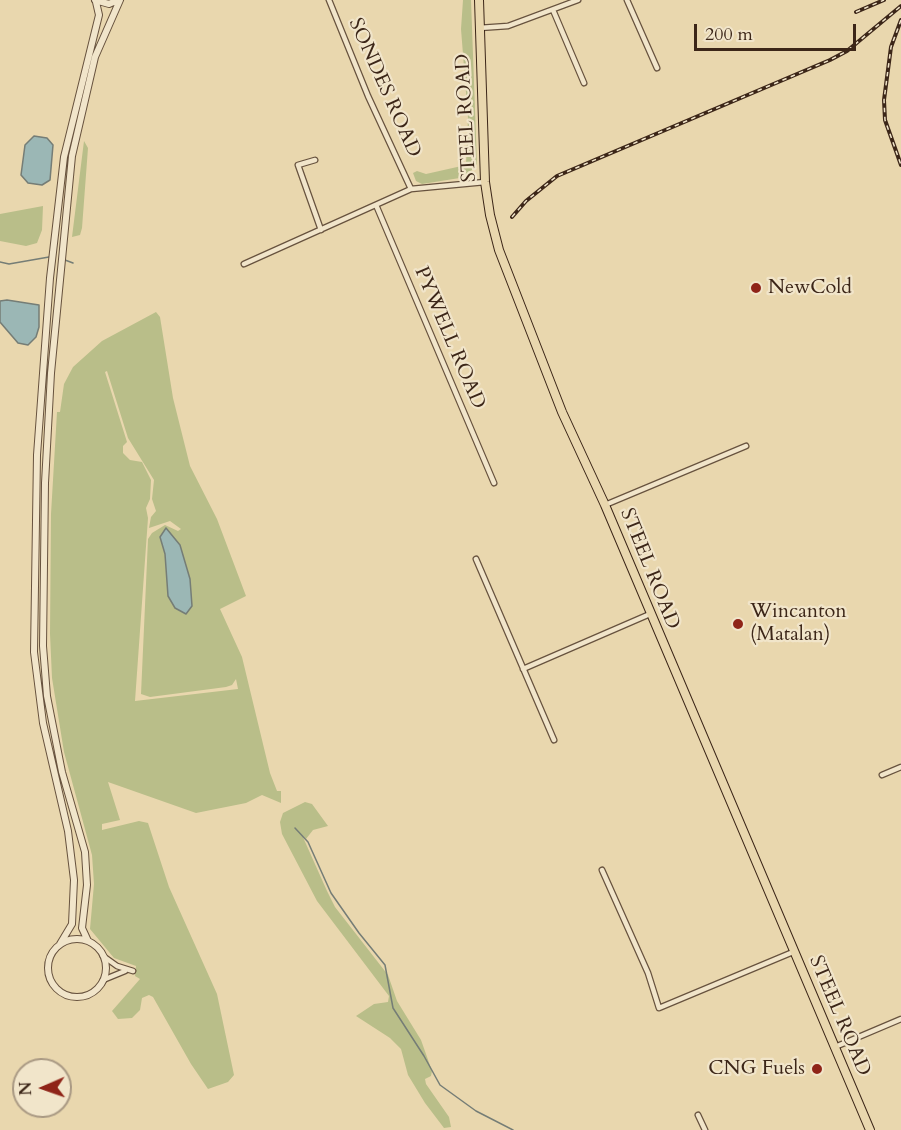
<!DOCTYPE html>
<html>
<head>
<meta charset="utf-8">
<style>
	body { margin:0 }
	#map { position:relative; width:901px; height:1130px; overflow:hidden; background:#e9d7ae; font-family:Cardo,serif }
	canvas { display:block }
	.north { position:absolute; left:12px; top:1058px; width:60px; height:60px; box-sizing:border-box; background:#f1e5ca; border:2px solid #a99983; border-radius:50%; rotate:268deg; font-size:16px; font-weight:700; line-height:24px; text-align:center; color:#3c2618 }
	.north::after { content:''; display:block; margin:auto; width:21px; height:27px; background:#8f2418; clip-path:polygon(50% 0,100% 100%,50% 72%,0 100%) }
	.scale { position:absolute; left:694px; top:24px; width:162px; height:27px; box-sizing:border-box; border:3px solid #3c2618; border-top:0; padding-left:8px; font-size:18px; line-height:21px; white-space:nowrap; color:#3c2618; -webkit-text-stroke:4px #f1e5ca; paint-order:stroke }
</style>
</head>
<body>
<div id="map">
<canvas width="901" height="1130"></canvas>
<div class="north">N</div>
<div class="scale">200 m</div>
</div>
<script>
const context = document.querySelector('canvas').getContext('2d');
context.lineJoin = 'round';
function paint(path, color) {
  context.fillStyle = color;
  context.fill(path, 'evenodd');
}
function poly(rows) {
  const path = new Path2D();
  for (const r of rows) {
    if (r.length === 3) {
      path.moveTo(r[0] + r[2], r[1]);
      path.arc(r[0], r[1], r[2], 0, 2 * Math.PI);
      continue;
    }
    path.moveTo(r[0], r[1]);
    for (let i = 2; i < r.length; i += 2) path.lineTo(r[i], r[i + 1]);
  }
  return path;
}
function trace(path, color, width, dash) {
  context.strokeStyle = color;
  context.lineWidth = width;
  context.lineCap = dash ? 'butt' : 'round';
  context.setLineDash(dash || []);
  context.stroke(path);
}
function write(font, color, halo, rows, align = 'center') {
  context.font = font + ' Cardo,serif';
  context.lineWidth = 4.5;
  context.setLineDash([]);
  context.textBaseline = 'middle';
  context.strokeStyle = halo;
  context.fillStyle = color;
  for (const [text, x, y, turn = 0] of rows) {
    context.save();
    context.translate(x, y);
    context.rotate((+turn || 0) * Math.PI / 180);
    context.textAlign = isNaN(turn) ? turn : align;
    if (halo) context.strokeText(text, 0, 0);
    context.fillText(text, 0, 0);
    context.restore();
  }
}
const green = poly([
	[463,0,471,0,477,164,466,177,422,184,416,181,413,173,417,171,426,174,466,165,468,118,461,29],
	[84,141,88,148,82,228,80,235,72,237],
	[43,206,42,230,37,243,26,246,0,241,0,214],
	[156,312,160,317,173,398,190,466,217,519,246,596,220,609,242,657,270,773,277,791,281,791,281,803,262,795,246,803,196,813,108,782,120,820,102,824,102,830,139,821,148,823,169,887,217,994,234,1075,228,1082,208,1089,191,1064,153,997,149,995,142,998,140,1010,132,1018,118,1019,112,1011,140,979,135,976,136,966,114,958,90,929,94,884,92,855,64,752,52,678,50,634,51,514,57,412,60,412,64,384,73,367,102,341],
	[107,371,128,438,154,480,152,499,156,511,151,517,149,528,170,521,181,529,178,531,165,525,152,533,148,539,141,694,150,697,226,687,232,685,236,679,238,689,135,701,148,518,146,508,150,499,151,480,142,462,130,460,123,453,123,446,127,442,105,372],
	[165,553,187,573,192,606,175,608,171,602],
	[305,802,312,804,328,826,313,830,306,839,302,835,327,891,335,907,388,975,397,1001,421,1040,432,1071,431,1076,425,1079,426,1084,449,1117,451,1127,444,1128,425,1103,408,1075,401,1049,390,1038,356,1016,374,1004,388,1002,389,996,317,901,282,834,280,822,283,813]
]);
const water = poly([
	[34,136,47,138,53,145,50,180,42,185,28,183,21,175,25,145,34,136],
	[7,300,39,305,39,327,36,337,28,345,18,343,0,322,0,301,7,300],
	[166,528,180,545,190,579,192,606,186,614,175,608,168,596,165,554,160,537,166,528]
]);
const stream = poly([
	[65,260,73,263],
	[0,262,9,264,49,257],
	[295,828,308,842,331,893,359,933,385,965,393,1008,424,1056,440,1085,476,1111,513,1130]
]);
const minor = poly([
	[329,0,368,96,411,189],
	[627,0,657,68],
	[553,10,584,83],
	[479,28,508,26,578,0],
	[315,160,298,165,321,230],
	[376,205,494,483],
	[244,264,411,189,485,182],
	[605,505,746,446],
	[476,559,554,740],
	[523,669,650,614],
	[882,775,901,767],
	[602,870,648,973,659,1008,793,952],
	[103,956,117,966,133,971],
	[103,980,125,971],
	[835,1047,901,1019],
	[698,1115,705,1130]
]);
const tertiary = poly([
	[95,0,109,4,118,0],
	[77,968,29],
	[88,941,82,928,87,885,85,852,62,772,47,696,43,646,45,483,51,373,72,156,95,57,120,0],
	[60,944,72,924,74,880,68,831,43,723,34,652,37,455,50,278,64,157,99,15,96,2]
]);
const primary = poly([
	[479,0,485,182,490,215,499,250,562,412,605,505,870,1130]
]);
const rail = poly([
	[856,12,884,0],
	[901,20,891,47,884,100,885,120,901,165],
	[512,217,526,201,557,176,830,60,847,51,901,6]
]);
const markers = [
	[756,288,6,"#8f2418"],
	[738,624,6,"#8f2418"],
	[817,1069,6,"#8f2418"]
];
const streetNames = [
	["SONDES ROAD",384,88,66],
	["STEEL ROAD",467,118,-93],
	["PYWELL ROAD",449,338,67],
	["STEEL ROAD",649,569,68],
	["STEEL ROAD",839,1016,67]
];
const poiNames = [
	["NewCold",768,288],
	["Wincanton",750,612],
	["(Matalan)",750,635],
	["CNG Fuels",805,1069,"right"]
];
paint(green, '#b9be89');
paint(water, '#9bb7b5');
trace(water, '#757d76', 1.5);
trace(stream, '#757d76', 1.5);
trace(minor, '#67523e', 7);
trace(tertiary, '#67523e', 8);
trace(primary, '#3c2618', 10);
trace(minor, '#f1e5ca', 4.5);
trace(tertiary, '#f1e5ca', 6);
trace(primary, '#e9d7ae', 8);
trace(rail, '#3c2618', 4);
trace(rail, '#f1e5ca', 1.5, [4.5]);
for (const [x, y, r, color] of markers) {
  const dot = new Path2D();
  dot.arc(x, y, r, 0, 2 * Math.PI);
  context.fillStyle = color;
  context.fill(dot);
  trace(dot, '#f1e5ca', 2);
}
write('20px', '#3c2618', '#f1e5ca', streetNames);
write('20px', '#3c2618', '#f1e5ca', poiNames, 'left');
</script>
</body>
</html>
